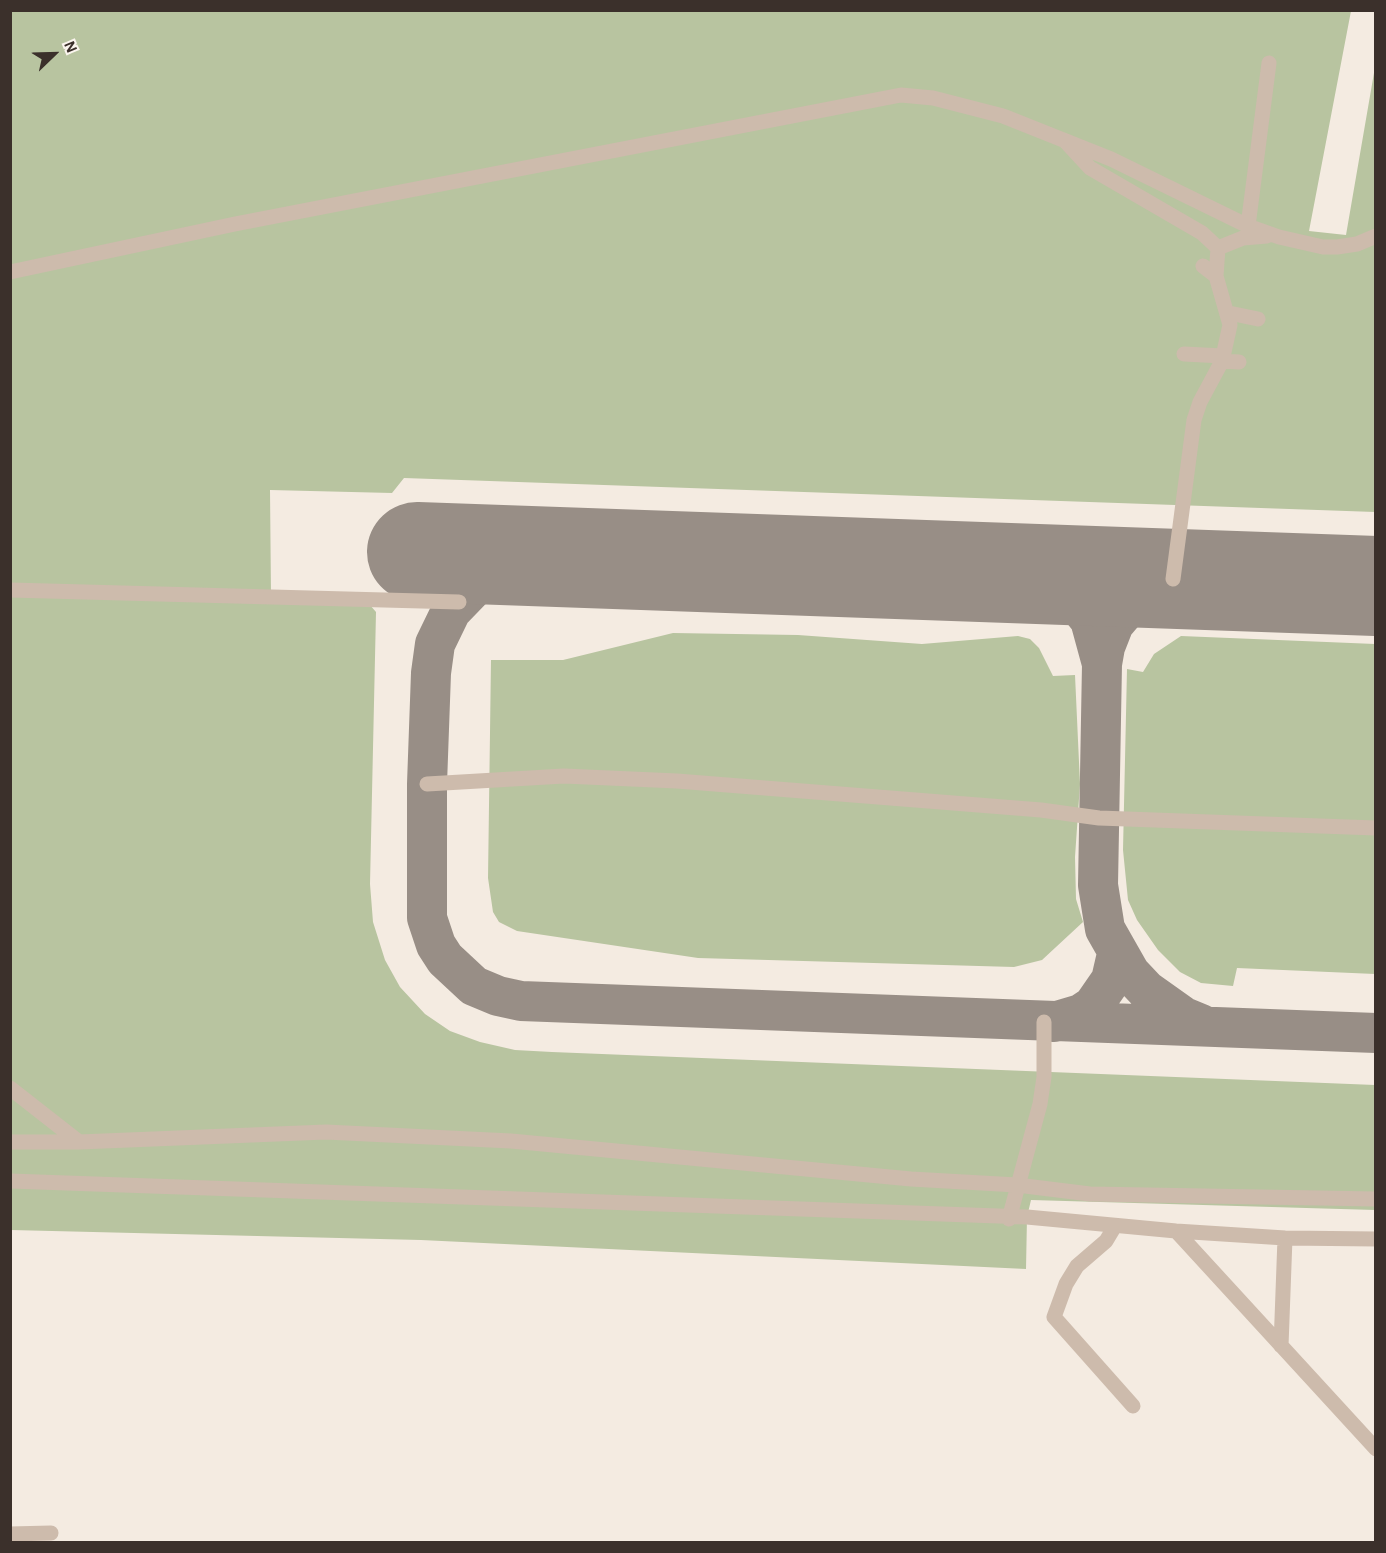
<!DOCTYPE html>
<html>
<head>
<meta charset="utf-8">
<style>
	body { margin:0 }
	#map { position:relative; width:1386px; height:1553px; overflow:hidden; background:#f4ebe1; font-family:"Alegreya Sans",sans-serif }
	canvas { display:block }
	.frame { position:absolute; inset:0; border:12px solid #3b302b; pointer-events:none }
	.north { position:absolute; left:24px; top:24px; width:60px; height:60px; -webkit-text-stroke:4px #fbf5ee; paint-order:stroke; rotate:67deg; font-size:16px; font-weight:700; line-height:24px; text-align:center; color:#3b302b }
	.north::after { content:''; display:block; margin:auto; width:21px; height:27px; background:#3b302b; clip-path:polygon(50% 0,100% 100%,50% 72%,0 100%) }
</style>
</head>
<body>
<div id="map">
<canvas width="1386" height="1553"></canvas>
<div class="frame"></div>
<div class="north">N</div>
</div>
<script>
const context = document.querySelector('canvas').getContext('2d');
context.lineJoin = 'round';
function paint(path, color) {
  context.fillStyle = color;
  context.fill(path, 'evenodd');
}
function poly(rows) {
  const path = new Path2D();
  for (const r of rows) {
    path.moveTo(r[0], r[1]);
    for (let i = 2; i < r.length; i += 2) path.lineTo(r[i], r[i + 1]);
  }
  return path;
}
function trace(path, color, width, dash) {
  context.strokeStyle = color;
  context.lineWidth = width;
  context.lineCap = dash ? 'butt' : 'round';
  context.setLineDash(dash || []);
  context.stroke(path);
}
const green = poly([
	[11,11,1351,11,1309,231,1346,235,1375,67,1375,512,404,478,392,493,270,490,271,596,363,597,376,612,370,884,373,922,385,960,400,987,425,1014,450,1031,480,1042,515,1050,552,1052,1375,1085,1375,1210,1031,1200,1027,1217,1026,1269,421,1240,11,1230],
	[673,633,798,635,922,644,1018,636,1030,639,1039,648,1053,676,1075,675,1080,784,1075,857,1076,899,1083,922,1042,960,1014,967,698,958,517,931,499,922,493,912,488,878,491,660,563,660],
	[1181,636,1375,644,1375,974,1237,968,1233,986,1201,983,1180,972,1158,950,1137,920,1128,900,1123,850,1127,669,1143,672,1154,654]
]);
const taxiway = poly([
	[550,557,516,565,479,582,451,611,435,644,431,673,427,784,427,918,436,945,445,959,474,986,498,996,521,1001,1376,1033],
	[1021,573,1036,569,1052,578,1070,595,1090,620,1102,664],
	[1181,579,1168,575,1137,597,1114,624,1105,647,1102,664,1098,885,1105,929,1130,973,1146,990,1184,1017,1201,1024],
	[1054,1022,1081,1014,1093,1006,1111,980,1117,954]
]);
const runway = poly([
	[417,552,1376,586]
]);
const minor = poly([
	[1065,141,1090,168,1202,233,1218,248,1216,276,1230,325,1222,361,1200,402,1194,420,1173,579],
	[1248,226,1269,63],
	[1218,248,1243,238,1267,236],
	[1203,266,1216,276],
	[10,272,235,224,901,95,933,98,1003,116,1111,159,1248,226,1279,237,1323,247,1337,247,1357,244,1376,236],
	[1229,313,1258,319],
	[1184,354,1223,356],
	[1222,361,1239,362],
	[10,590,459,602],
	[427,784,564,776,677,781,1041,810,1099,818,1376,828],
	[10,1088,79,1142],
	[10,1142,79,1142,326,1132,511,1141,911,1179,1017,1185,1090,1194,1376,1199],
	[10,1181,1027,1217,1176,1231,1285,1238,1376,1239],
	[1009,1219,1040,1104,1044,1077,1044,1022],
	[1115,1226,1106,1241,1077,1266,1066,1284,1054,1317,1133,1406],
	[1176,1231,1376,1449],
	[1281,1346,1285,1238],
	[10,1534,51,1533]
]);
paint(green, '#b8c4a0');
trace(taxiway, '#988e86', 40);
trace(runway, '#988e86', 100);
trace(minor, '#cdbbac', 15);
</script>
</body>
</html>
